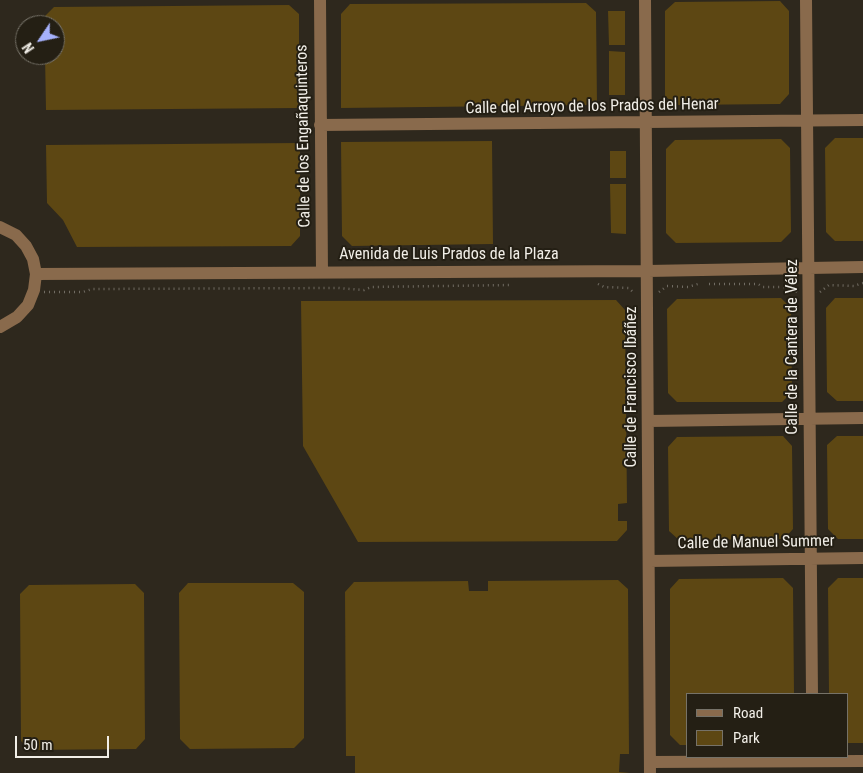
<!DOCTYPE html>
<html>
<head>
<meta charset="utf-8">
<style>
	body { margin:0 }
	#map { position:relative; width:863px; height:773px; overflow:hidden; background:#2e281d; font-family:"Roboto Condensed",sans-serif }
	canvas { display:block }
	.legend { position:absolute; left:686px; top:693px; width:162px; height:65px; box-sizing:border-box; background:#241f14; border:1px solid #767268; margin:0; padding:6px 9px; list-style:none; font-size:15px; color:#f1eee7 }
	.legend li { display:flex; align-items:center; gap:10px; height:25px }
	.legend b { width:25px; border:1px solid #767268 }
	.north { position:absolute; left:15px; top:15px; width:50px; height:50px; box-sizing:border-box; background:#241f14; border:1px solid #767268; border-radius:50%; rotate:236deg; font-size:14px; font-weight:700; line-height:20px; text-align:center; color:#f1eee7 }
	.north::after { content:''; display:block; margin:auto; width:18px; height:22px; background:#a6b1fc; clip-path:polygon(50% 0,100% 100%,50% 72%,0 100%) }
	.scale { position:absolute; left:15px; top:736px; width:94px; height:22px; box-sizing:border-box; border:2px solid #f1eee7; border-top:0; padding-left:6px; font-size:15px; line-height:18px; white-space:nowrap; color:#f1eee7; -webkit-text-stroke:4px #241f14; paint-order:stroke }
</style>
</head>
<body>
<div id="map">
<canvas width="863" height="773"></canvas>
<ul class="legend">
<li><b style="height:6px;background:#896a4c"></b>Road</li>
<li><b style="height:14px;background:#5d4713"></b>Park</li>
</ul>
<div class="north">N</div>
<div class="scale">50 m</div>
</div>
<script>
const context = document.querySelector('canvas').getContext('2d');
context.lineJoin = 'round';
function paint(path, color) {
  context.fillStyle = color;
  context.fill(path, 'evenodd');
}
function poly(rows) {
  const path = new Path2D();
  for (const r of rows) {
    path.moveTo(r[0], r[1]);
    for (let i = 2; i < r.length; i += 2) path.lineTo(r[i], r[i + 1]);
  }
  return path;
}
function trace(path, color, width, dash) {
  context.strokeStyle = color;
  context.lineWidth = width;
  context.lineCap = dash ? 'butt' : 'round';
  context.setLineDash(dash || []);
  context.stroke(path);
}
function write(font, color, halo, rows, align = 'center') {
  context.font = font + ' "Roboto Condensed",sans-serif';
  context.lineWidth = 4;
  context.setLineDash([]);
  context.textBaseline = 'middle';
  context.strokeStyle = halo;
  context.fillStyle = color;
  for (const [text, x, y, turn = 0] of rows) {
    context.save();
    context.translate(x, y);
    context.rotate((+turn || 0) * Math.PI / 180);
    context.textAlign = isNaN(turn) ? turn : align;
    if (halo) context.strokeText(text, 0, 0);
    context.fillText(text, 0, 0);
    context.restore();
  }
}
const green = poly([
	[780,1,789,11,789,94,780,104,676,105,665,96,665,11,675,2],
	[586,3,596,12,597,105,341,108,341,14,350,4],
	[289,5,299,14,299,108,46,110,45,55,55,55,55,25,45,25,45,16,54,7],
	[608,11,625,11,625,45,609,45],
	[609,51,625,52,625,95,609,95],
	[835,138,863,138,863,241,835,241,826,232,825,148],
	[781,139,790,148,791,232,781,242,676,243,666,233,666,149,675,140],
	[492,141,493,244,352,246,342,236,341,142],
	[300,143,300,236,291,246,77,247,63,220,47,203,46,145],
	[610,151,626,151,626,178,610,178],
	[610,184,626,184,626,234,611,233],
	[781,298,791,308,792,392,782,402,677,402,668,393,667,309,677,299],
	[835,298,863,298,863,401,837,401,827,392,826,308],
	[616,300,625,310,627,503,618,504,618,521,627,521,627,530,617,541,358,542,303,446,301,301],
	[783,436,792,446,793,529,784,539,679,540,669,531,668,447,677,437],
	[837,436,863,436,863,539,838,539,828,529,827,445],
	[783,578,793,588,794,694,687,694,687,745,680,745,670,735,670,589,679,579],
	[838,578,863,578,863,743,847,743,847,694,829,694,828,588],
	[618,580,628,589,629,754,620,754,619,772,630,773,355,773,355,756,346,756,345,592,354,582,468,581,469,591,488,591,488,581],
	[188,583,293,583,304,592,304,738,294,748,190,749,180,739,179,593],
	[135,584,144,593,145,739,136,749,30,750,21,741,20,594,29,585]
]);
const path = poly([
	[598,284,604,287,629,288,634,293],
	[709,284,758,284,763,287,792,287,797,292],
	[44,292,83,292,92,289,338,288,364,290,371,287,512,285],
	[659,292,667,286,688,287,698,284],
	[820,292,829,285,854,286,863,283]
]);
const street = poly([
	[320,0,322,272],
	[645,0,650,773],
	[806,0,812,694],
	[320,125,863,120],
	[0,227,16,235,26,246,33,259,36,274,34,290,28,305,17,317,0,327],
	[36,274,648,271,863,267],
	[649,421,863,418],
	[649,561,863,558],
	[650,762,863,761]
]);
const streetNames = [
	["Calle del Arroyo de los Prados del Henar",592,107,-1],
	["Calle de los Engañaquinteros",304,136,-91],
	["Avenida de Luis Prados de la Plaza",449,255],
	["Calle de la Cantera de Vélez",793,347,-90],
	["Calle de Francisco Ibáñez",632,387,-90],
	["Calle de Manuel Summer",756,543,-1]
];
paint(green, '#5d4713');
trace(path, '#716c63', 2.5, [1, 4]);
trace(street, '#896a4c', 12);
write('16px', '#f1eee7', '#241f14', streetNames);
</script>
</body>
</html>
